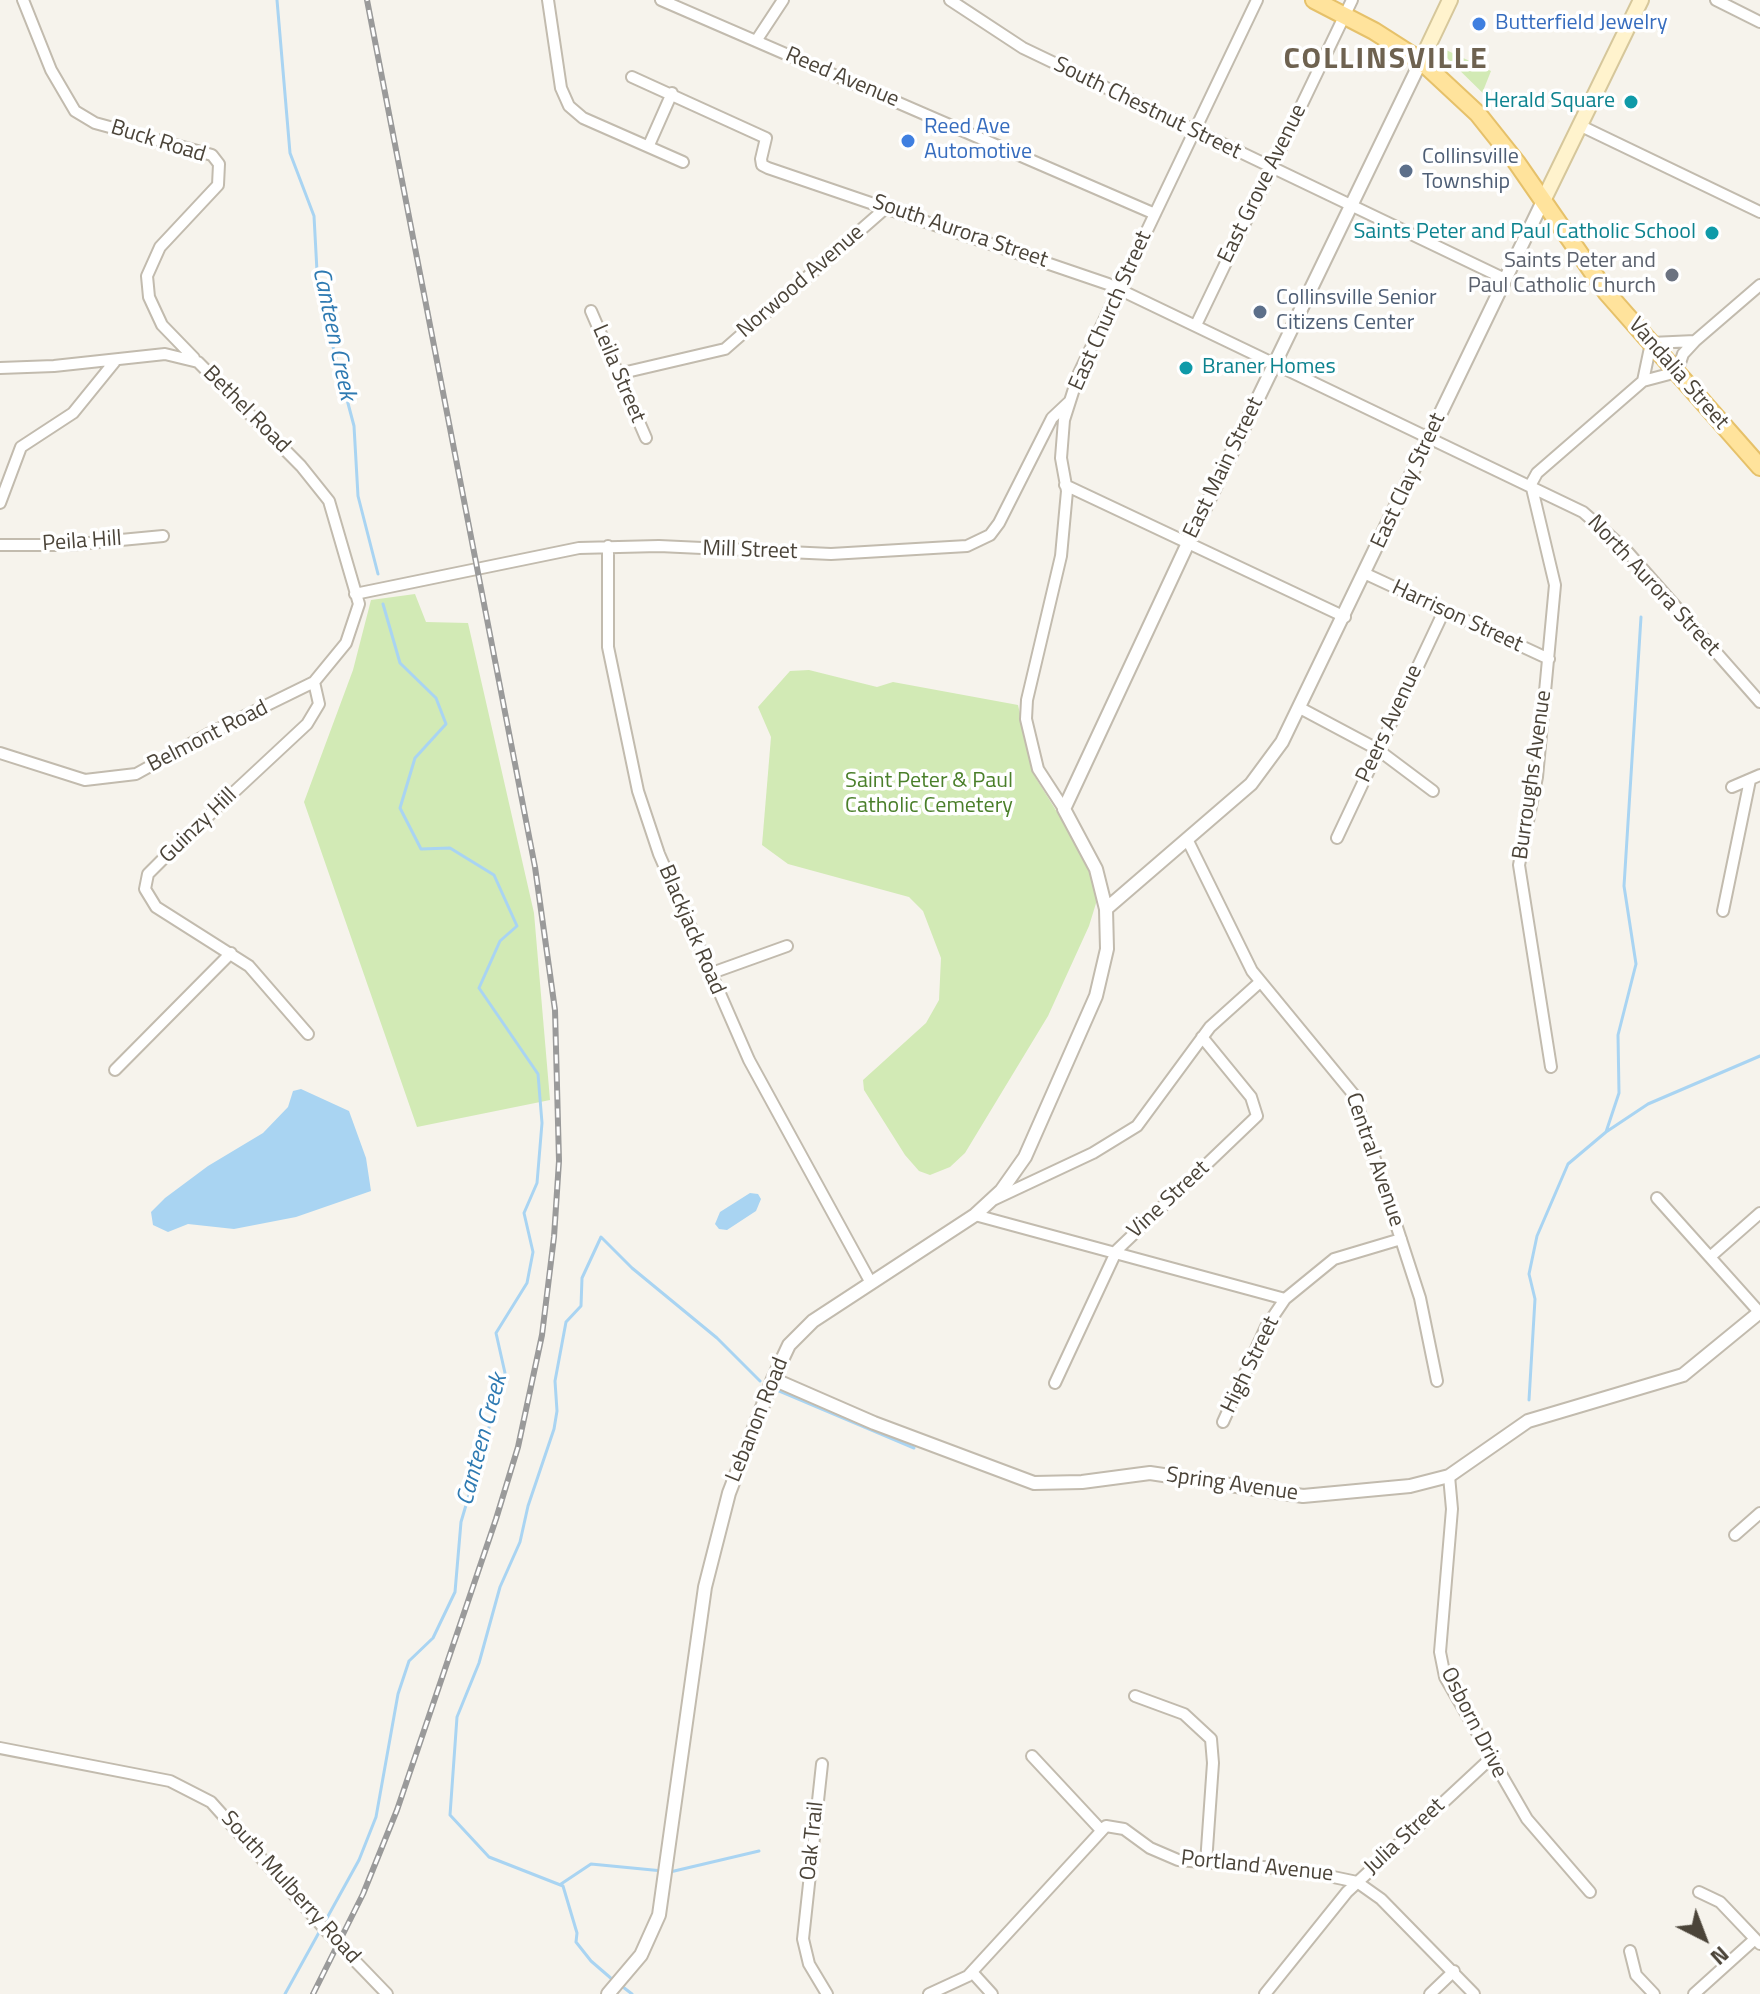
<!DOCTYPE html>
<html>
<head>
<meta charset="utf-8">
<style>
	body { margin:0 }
	#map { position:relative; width:1760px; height:1994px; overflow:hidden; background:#f6f3ec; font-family:"Titillium Web",sans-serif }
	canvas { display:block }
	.north { position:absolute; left:1664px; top:1898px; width:80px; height:80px; -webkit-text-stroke:6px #fff; paint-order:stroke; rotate:138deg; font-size:22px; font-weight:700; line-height:32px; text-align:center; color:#4b4439 }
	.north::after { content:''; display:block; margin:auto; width:28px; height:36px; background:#4b4439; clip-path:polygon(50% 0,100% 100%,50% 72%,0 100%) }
</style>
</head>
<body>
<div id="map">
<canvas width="1760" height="1994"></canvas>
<div class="north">N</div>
</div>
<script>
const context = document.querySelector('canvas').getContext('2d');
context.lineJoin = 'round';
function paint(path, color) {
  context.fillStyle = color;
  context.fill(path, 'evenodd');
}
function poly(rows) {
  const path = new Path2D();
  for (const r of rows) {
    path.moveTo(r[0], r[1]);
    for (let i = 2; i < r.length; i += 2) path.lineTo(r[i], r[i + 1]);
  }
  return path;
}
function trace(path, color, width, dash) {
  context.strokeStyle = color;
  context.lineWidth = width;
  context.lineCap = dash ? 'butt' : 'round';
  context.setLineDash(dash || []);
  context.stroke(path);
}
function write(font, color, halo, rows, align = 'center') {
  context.font = font + ' "Titillium Web",sans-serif';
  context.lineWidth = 7;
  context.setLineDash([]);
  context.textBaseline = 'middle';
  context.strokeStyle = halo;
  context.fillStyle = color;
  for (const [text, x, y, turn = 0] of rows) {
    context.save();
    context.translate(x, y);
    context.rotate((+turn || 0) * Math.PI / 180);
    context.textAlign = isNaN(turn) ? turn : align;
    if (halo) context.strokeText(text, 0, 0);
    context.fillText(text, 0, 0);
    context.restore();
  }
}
const green = poly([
	[1444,49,1491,71,1483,91,1501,100,1498,108,1445,56],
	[415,594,426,622,468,623,534,913,550,1100,417,1127,304,802,353,670,371,600],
	[809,670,877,687,893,682,1018,705,1034,775,1072,836,1091,875,1097,900,1089,926,1048,1016,965,1153,950,1167,930,1175,919,1171,905,1155,864,1090,863,1080,926,1023,939,1000,941,958,923,911,909,897,788,864,762,845,771,737,758,707,790,671]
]);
const water = poly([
	[301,1089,349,1111,366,1158,371,1191,296,1217,234,1229,188,1224,168,1232,153,1225,151,1212,165,1198,208,1166,263,1133,288,1107,293,1091],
	[750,1193,758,1194,761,1199,756,1211,727,1230,719,1229,715,1224,720,1212]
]);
const stream = poly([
	[277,0,290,153,314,216,318,290,354,426,358,496,378,574],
	[1606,1132,1648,1104,1760,1056],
	[777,1390,914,1448],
	[1529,1400,1535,1299,1529,1274,1537,1236,1568,1164,1606,1132,1619,1093,1618,1035,1636,964,1624,886,1641,617],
	[670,1872,759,1851],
	[561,1884,591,1864,663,1871],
	[613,1980,591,1961,576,1942,577,1933,563,1886,489,1857,450,1815,457,1717,479,1663,500,1587,520,1542,528,1506,554,1429,557,1411,555,1381,566,1322,581,1306,582,1278,601,1237,632,1268,717,1338,760,1381],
	[619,1984,632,1994],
	[285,1994,359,1860,376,1817,398,1694,409,1661,433,1638,455,1592,461,1522,505,1373,496,1333,527,1283,533,1252,524,1213,537,1183,542,1123,538,1074,479,988,500,941,517,926,494,875,450,848,421,849,400,808,415,758,446,724,436,698,400,663,383,604]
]);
const minor = poly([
	[23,0,51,70,75,111,95,123,212,155,219,164,218,185,160,247,147,276,149,297,162,325,194,358],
	[548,0,561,88,569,106,583,118,683,162],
	[661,0,1155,214],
	[950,0,1023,48,1505,279],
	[1716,0,1760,22],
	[756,41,783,0],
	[632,77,766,138,761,159,762,165,768,168,1108,284,1583,512,1625,549,1760,702],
	[1579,125,1760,212],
	[649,145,672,93],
	[591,311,646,438],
	[1196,325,1352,0],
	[0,368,54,366,165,354,198,362,301,466,329,501,359,604,346,643,314,682,208,734,136,774,85,780,0,753],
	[618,374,725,349,888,206],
	[1643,381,1651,343,1695,341],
	[1065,485,1345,617],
	[0,503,21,447,73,413,116,360],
	[0,545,68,545,163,536],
	[608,546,608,647,638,791,659,854,749,1060,871,1283],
	[1366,574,1549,659],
	[355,594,579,548,659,546,831,554,967,546,990,535,999,523,1052,418,1069,402],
	[1300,708,1377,749,1433,791],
	[1732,787,1760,775],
	[1064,809,1038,769,1026,719,1027,700,1061,556,1067,491,1061,458,1064,420,1079,373,1257,0],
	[1337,838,1444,611],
	[1187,839,1252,971,1354,1095,1420,1298,1437,1381],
	[1723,911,1750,780],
	[709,974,787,946],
	[308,1034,249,966,156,907,145,889,148,874,175,847,307,724,319,704,314,682],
	[1551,1067,1519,865,1537,777,1555,585,1531,484,1537,473,1643,381,1677,372,1683,354,1695,341,1760,285],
	[115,1070,231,953],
	[1657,1198,1760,1313],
	[995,1199,1093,1153,1137,1126,1210,1027,1260,982],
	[975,1215,1285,1299],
	[1710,1257,1760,1213],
	[1055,1383,1117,1250,1257,1116,1251,1097,1202,1037],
	[1223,1422,1266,1327,1285,1299,1334,1259,1401,1239],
	[1449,1476,1452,1509,1440,1652,1445,1677,1527,1819,1590,1892],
	[1735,1535,1760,1513],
	[1135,1696,1184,1714,1211,1739,1213,1763,1206,1863],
	[0,1748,170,1781,211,1802,331,1936,387,1994],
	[1032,1756,1101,1830],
	[822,1764,803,1939,809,1964,827,1994],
	[1699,1892,1720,1902,1760,1944],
	[1630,1951,1636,1975,1654,1994],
	[972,1972,992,1994],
	[929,1994,968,1976,1106,1826,1124,1829,1150,1848,1178,1860,1300,1870,1357,1882,1381,1899,1474,1994],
	[1265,1994,1347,1892,1490,1759],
	[1430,1994,1454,1971],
	[1694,1994,1755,1939]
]);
const tertiary = poly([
	[1106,909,1251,784,1282,742,1543,201],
	[773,1379,874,1423,1034,1483,1082,1482,1150,1473,1303,1496,1410,1486,1449,1476,1528,1421,1683,1375,1760,1312],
	[608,1994,641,1955,659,1915,705,1587,729,1493,773,1379,789,1345,813,1321,975,1215,1001,1191,1025,1157,1096,996,1107,949,1106,909,1096,869,1064,809,1189,541,1421,61]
]);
const secondary = poly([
	[1421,61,1450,0],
	[1543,201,1641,0]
]);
const primary = poly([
	[1314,0,1374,31,1421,61,1478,114,1517,163,1607,293,1760,467]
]);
const rail = poly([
	[313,1994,363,1894,397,1810,496,1519,518,1447,542,1335,554,1237,559,1161,555,1010,535,867,367,0]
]);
const markers = [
	[1479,24,8,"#3f7fe0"],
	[1631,102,8,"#0f9aa8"],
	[908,141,8,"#3f7fe0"],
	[1406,171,8,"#5c6f8a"],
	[1712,233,8,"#0f9aa8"],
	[1672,275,8,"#6b7280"],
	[1260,312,8,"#5c6f8a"],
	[1186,368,8,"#0f9aa8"]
];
const shopNames = [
	["Butterfield Jewelry",1495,24],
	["Reed Ave",924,128],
	["Automotive",924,153]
];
const streetNames = [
	["Reed Avenue",842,78,23],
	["South Chestnut Street",1147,109,26],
	["Buck Road",158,142,17],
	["East Grove Avenue",1263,184,-64],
	["South Aurora Street",960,232,19],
	["Norwood Avenue",801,282,-41],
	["East Church Street",1111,311,-66],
	["Leila Street",618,374,67],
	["Vandalia Street",1678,374,49],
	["Bethel Road",246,410,45],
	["East Main Street",1224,468,-64],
	["East Clay Street",1409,481,-65],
	["Peila Hill",82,542,-4],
	["Mill Street",750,551,2],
	["North Aurora Street",1653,586,47],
	["Harrison Street",1457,617,25],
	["Peers Avenue",1390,724,-65],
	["Belmont Road",208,737,-27],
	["Burroughs Avenue",1533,775,-82],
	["Guinzy Hill",199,826,-44],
	["Blackjack Road",691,930,67],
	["Central Avenue",1374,1160,71],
	["Vine Street",1169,1200,-43],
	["High Street",1251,1365,-64],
	["Lebanon Road",758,1420,-68],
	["Spring Avenue",1232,1485,8],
	["Osborn Drive",1473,1723,63],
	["Julia Street",1405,1837,-43],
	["Oak Trail",813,1841,-84],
	["Portland Avenue",1257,1867,6],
	["South Mulberry Road",290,1888,48]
];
const cultureNames = [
	["Herald Square",1615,102],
	["Saints Peter and Paul Catholic School",1696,233],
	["Braner Homes",1202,368,"left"]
];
const serviceNames = [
	["Collinsville",1422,158],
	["Township",1422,183],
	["Collinsville Senior",1276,299],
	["Citizens Center",1276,324]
];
const worshipNames = [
	["Saints Peter and",1656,262],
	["Paul Catholic Church",1656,287]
];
const parkNames = [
	["Saint Peter & Paul",929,782],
	["Catholic Cemetery",929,807]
];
const waterNames = [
	["Canteen Creek",333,334,78],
	["Canteen Creek",483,1440,-75]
];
const districtNames = [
	["COLLINSVILLE",1386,61]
];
paint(green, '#d2eab5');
paint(water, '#a9d4f2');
trace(stream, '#a9d4f2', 3);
trace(minor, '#c2bbae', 14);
trace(tertiary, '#c2bbae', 16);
trace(secondary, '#d6c79b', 18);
trace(primary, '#e6c16a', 20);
trace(minor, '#fff', 10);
trace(tertiary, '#fff', 12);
trace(secondary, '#fff3cd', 14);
trace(primary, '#ffe39c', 16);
trace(rail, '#9a9a9a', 6);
trace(rail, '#fff', 3, [9]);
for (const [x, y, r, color] of markers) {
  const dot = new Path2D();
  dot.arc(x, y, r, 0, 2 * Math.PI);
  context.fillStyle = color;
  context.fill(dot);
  trace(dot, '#fff', 3);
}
write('22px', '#366cbe', '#fff', shopNames, 'left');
write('22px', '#4b4439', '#fff', streetNames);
write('22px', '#0d838f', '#fff', cultureNames, 'right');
write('22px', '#4e5e75', '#fff', serviceNames, 'left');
write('22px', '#5b616d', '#fff', worshipNames, 'right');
write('22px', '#4a7f2a', '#fff', parkNames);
write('italic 24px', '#2e7ab2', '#fff', waterNames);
context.letterSpacing = '2px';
write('bold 30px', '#6e6250', '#fff', districtNames);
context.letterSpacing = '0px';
</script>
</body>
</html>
